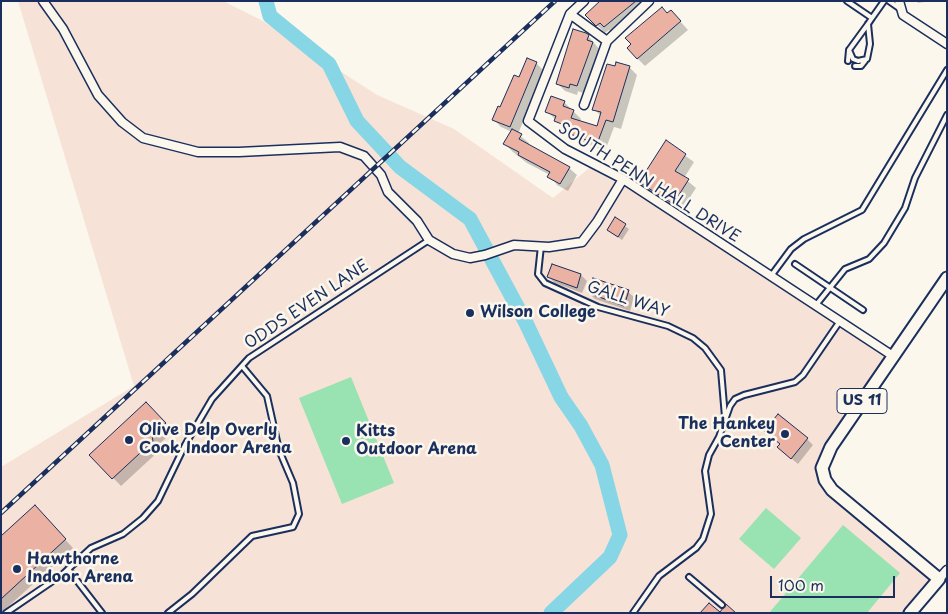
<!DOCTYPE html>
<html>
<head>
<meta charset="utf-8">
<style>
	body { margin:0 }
	#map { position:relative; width:948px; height:614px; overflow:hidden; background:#fbf7ec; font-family:"Playpen Sans",sans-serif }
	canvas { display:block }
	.frame { position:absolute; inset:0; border:2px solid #1b2f5e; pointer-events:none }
	.scale { position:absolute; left:770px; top:576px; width:125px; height:22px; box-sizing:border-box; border:2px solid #1b2f5e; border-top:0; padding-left:6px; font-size:15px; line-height:18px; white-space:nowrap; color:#1b2f5e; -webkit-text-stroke:4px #fbf7ec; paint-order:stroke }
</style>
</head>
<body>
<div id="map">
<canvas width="948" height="614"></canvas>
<div class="frame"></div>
<div class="scale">100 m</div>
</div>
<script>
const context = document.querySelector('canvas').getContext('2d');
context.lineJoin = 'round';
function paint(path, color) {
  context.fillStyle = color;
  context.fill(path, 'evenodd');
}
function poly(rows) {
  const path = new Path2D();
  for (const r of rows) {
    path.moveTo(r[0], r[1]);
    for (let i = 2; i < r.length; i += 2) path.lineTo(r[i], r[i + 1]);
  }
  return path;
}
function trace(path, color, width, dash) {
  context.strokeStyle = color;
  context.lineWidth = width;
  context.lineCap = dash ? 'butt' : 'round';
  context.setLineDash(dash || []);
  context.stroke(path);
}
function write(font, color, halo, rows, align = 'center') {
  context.font = font + ' "Playpen Sans",sans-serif';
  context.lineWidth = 5;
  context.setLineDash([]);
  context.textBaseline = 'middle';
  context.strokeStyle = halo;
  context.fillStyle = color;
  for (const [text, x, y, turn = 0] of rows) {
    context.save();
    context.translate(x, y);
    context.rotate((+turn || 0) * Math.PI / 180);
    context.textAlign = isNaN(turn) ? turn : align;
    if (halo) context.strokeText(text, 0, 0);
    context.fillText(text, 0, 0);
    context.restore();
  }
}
const built = poly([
	[18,1,223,1,261,20,377,95,454,129,553,198,594,164,893,356,831,447,823,474,939,579,910,613,1,613,1,467,134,386]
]);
const green = poly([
	[351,377,394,483,342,504,299,398],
	[766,508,801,538,774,569,739,539],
	[843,525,900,573,867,613,769,613]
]);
const shadow = poly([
	[602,1,644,1,613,34,609,30,605,33,587,15],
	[916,1,931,1,918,3],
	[671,11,688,30,645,66,637,58],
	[588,36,601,51,585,94,578,91,577,95,565,91,557,83],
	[536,63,544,71,518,134,529,143,528,146,569,168,577,175,568,191,557,185,550,175,527,163,513,152,505,144,512,132,501,127,493,119,520,78],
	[629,67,637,75,621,129,614,127,605,151,575,139,547,111,564,102,581,119,580,123,598,128,601,116,594,109,616,68],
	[666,142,694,162,684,178,696,188,681,211,648,190,640,182],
	[615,219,629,229,622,240,608,230],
	[581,275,587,281,582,293,555,283,549,277],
	[628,292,634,297,630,311,595,299,589,293],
	[146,404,173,432,159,444,160,450,121,486,91,455],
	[807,439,813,445,798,464,785,453,781,445],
	[42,515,73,548,1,613,1,538]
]);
const river = poly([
	[266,1,270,16,329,64,357,121,400,167,470,219,526,323,561,397,581,426,602,465,620,535,610,557,551,613]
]);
const building = poly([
	[600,1,636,1,604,27,600,23,596,26,585,15,600,1],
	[662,7,667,13,671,10,681,21,637,59,627,48,631,44,625,38,662,7],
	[573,29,586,33,589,35,587,40,593,42,577,86,570,84,569,88,556,84,573,29],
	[527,58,537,62,510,127,492,120,498,106,500,107,514,75,519,77,527,58],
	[616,62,630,66,613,122,606,120,597,144,565,132,567,126,554,121,556,116,545,112,551,96,565,101,563,106,574,110,571,118,597,126,601,112,592,110,607,64,615,66,616,62],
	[512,129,522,134,519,139,570,167,560,184,547,177,550,172,518,155,519,152,503,144,512,129],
	[666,140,686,154,675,171,689,179,673,204,639,182,666,140],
	[615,217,626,224,618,237,607,230,615,217],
	[552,264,581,274,577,288,547,277,552,264],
	[593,278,629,290,624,306,588,293,593,278],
	[146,402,166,423,152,435,153,441,112,479,89,455,146,402],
	[778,414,808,438,791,459,777,447,780,444,764,431,778,414],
	[35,505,66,539,1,599,1,536,35,505],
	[709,603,720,612,726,604,736,613,700,613,709,603]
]);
const lane = poly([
	[847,1,872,18,884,1],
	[889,1,899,8],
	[868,24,870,44,867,59,858,61,853,59,849,50,868,24,872,18],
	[848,61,849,50],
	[855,66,861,66,865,61],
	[541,246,538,274,545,283,598,307,668,326,693,338,705,348,721,370,725,417],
	[795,264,863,310],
	[771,276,791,249,804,239,862,210,947,70],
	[816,305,845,269,869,259,884,243,905,208,915,178,947,115],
	[68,569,102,613],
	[689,577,722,605],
	[6,613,63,574,91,548,123,534,143,518,158,501,185,445,212,399,249,358,429,240],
	[168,613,192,594,252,536,293,527,299,514,293,483,279,450,267,396,242,366],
	[633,613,659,576,696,548,703,539,711,514,705,471,709,455,719,437,730,406,735,399,744,395,795,382,803,375,840,321]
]);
const street = poly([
	[43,1,63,29,98,95,122,122,143,138,198,152,239,152,340,147,364,156,381,175,388,192,417,221,429,240,453,254,470,258,485,255,514,245,549,247,582,242,597,222,623,179],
	[584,1,570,14,528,121,565,149,623,179,893,356],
	[899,1,903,15,947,44],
	[570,14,607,41],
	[584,105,607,41,649,1],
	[939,579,947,570]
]);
const primary = poly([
	[910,613,939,579,832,490,825,480,822,468,831,447,947,278]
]);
const rail = poly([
	[1,513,555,1]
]);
const markers = [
	[470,313,5,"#1b2f5e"],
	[785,434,5,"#1b2f5e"],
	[129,440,5,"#1b2f5e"],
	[346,441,5,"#1b2f5e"],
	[17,569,5,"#1b2f5e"]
];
const shields = [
	[862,401,50]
];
const shieldNames = [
	["US 11",862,401]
];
const streetNames = [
	["SOUTH PENN HALL DRIVE",649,183,32],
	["GALL WAY",628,300,18],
	["ODDS EVEN LANE",307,305,-34]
];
const poiNames = [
	["Wilson College",480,313],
	["The Hankey",775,425,"right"],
	["Center",775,443,"right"],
	["Olive Delp Overly",139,431],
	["Cook Indoor Arena",139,449],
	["Kitts",356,432],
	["Outdoor Arena",356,450],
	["Hawthorne",27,560],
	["Indoor Arena",27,578]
];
paint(built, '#f6e2d6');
paint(green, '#99e3b2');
paint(shadow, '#0003');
trace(river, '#87d6e5', 15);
paint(building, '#ebb2a4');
trace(building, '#1b2f5e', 1);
trace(lane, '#1b2f5e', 8);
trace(street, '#1b2f5e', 11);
trace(primary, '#1b2f5e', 15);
trace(lane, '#fbf7ec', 4);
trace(street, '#fbf7ec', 8);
trace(primary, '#fbf7ec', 11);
trace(rail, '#1b2f5e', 4.5);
trace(rail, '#fbf7ec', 2.5, [8]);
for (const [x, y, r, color] of markers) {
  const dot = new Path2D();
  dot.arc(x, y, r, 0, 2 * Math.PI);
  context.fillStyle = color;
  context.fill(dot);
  trace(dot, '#fbf7ec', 2);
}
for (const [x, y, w] of shields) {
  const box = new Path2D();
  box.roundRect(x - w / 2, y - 12.5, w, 25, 4);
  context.fillStyle = '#fbf7ec';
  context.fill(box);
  trace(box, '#1b2f5e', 1);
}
write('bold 15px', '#1b2f5e', null, shieldNames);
write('16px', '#1b2f5e', '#fbf7ec', streetNames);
write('bold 16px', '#1b2f5e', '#fbf7ec', poiNames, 'left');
</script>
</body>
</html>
